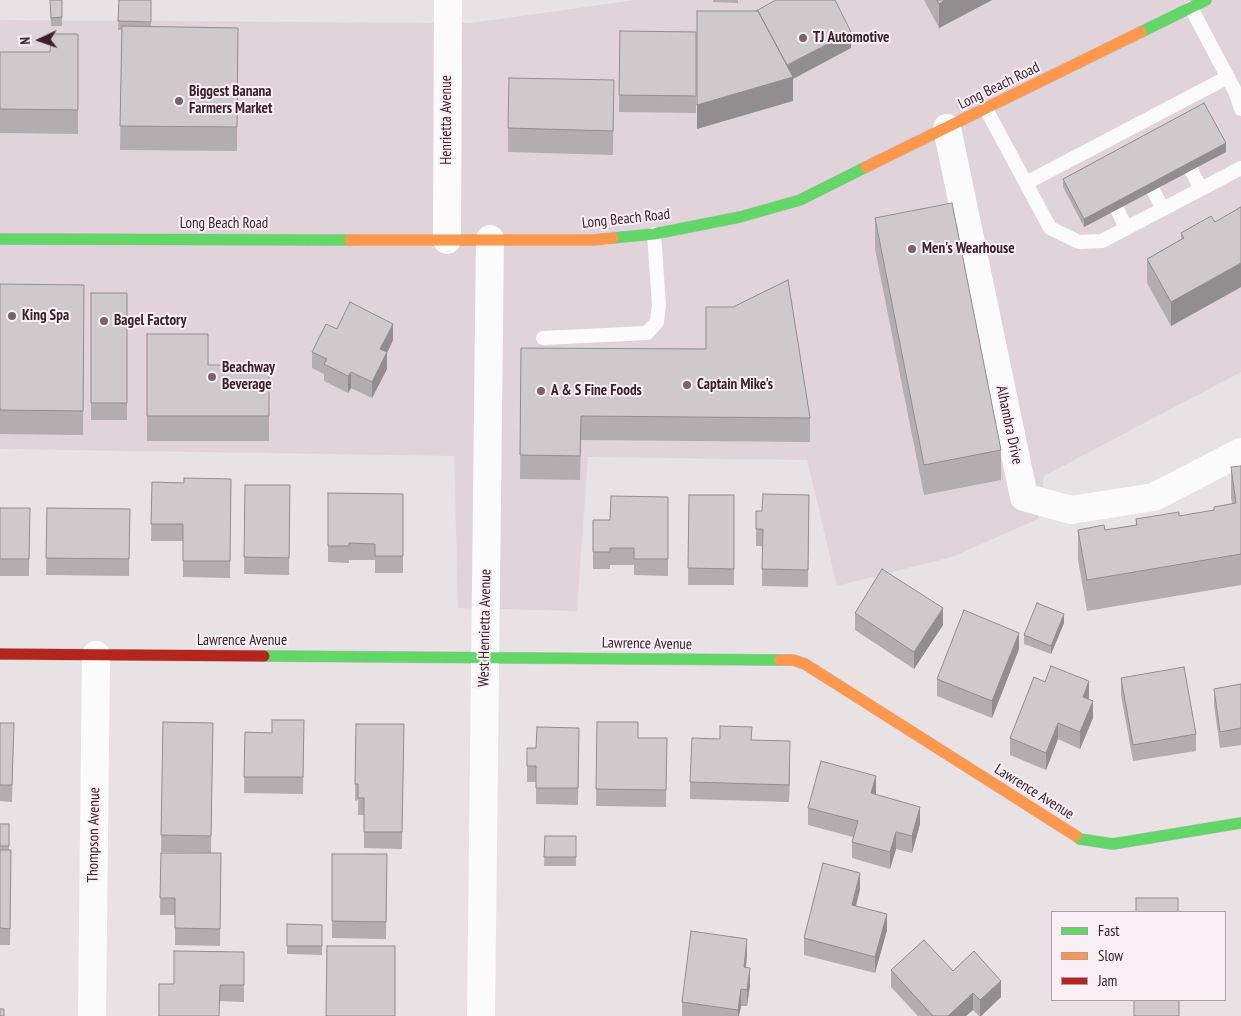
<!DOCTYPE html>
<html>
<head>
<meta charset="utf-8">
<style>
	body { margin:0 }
	#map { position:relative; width:1241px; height:1016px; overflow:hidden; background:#e8e2e5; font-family:"PT Sans Narrow",sans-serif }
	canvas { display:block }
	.legend { position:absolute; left:1051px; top:911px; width:175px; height:90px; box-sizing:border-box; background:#f8f0f5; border:1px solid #ad9da4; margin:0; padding:6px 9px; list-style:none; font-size:15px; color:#3c202a }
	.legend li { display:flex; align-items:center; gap:10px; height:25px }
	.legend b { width:25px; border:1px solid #ad9da4 }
	.north { position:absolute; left:15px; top:15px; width:50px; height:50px; -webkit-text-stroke:4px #f8f0f5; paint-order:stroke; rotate:267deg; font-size:14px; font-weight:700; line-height:20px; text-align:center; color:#3c202a }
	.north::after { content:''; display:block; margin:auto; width:18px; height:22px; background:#3c202a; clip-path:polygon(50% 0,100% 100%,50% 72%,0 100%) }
</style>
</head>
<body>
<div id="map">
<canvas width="1241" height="1016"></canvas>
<ul class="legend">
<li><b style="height:6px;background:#63d668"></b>Fast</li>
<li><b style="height:6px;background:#ff974d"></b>Slow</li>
<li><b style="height:6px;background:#b3261e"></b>Jam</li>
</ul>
<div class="north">N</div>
</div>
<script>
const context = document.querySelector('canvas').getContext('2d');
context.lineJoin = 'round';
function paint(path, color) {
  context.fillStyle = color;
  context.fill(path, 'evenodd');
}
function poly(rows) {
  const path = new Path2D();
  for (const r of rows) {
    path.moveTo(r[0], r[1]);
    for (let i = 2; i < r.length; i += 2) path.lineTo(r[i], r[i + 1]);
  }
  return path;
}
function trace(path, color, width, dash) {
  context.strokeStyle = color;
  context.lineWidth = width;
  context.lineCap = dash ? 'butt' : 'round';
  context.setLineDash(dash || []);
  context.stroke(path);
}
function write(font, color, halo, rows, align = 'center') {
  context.font = font + ' "PT Sans Narrow",sans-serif';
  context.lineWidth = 4;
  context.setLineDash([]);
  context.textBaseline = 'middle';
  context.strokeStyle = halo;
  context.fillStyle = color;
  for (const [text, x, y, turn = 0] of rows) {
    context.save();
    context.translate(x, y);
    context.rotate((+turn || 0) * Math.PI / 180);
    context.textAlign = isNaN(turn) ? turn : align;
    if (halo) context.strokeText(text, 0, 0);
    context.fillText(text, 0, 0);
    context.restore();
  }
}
const built = poly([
	[635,0,1241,0,1241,372,1044,476,1038,519,952,557,837,586,807,460,588,457,577,611,458,608,454,456,0,449,0,20,471,23]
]);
const lane = poly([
	[1191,8,1235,91,1241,109],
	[986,109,1050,228,1079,242,1102,241,1241,168],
	[1191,170,1201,189],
	[1026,183,1228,77],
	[1153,190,1163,209],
	[1117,209,1126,228],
	[543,338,647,333,657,322,659,305,654,234]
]);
const street = poly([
	[947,128,1024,497,1071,510,1154,497,1241,452],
	[447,240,448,0],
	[92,1016,96,655],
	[481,1016,490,239]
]);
const fast = poly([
	[1141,32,1206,0],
	[613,238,654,234,740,217,800,200,866,167],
	[0,239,350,240],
	[264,656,780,660],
	[1076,836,1080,839,1113,844,1241,823]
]);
const slow = poly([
	[866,167,1141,32],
	[350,240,592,240,613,238],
	[780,660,793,660,805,664,1076,836]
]);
const jam = poly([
	[0,654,264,656]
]);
const wall = poly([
	[50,0,62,0,62,26,51,26],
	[119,0,151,0,151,27,238,28,237,151,120,150,122,30,118,30],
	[713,0,738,0,738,3,713,2],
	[924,0,992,0,939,28],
	[620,31,696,32,696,113,619,112],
	[78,34,78,134,0,133,0,52,50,52],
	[614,80,613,155,508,152,508,128],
	[1226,152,1084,227,1063,187,1063,179],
	[1241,207,1241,287,1171,326,1147,283,1147,259,1181,239,1181,233,1215,222],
	[875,218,1001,450,1001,480,924,495,875,249],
	[0,284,84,285,83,435,0,434],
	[91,293,127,293,127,420,91,420],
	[337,329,393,340,387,352,387,369,372,398,351,388,348,393,324,381,324,374,312,368,312,352],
	[147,334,208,365,269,365,269,441,147,441],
	[521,348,810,418,810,442,581,440,580,480,520,479],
	[1241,466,1241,585,1087,611,1078,560,1078,530,1105,530,1136,525,1136,519,1179,516,1214,510,1232,504,1231,498,1231,467],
	[231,479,230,578,183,577,183,541,151,541,152,482,184,483],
	[245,485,290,485,289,575,244,574],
	[328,493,403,494,403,573,375,573,375,560,349,560,349,563,328,562],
	[689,495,734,495,734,585,688,585],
	[809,495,808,587,762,586,762,546,756,546,756,529,762,511],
	[668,497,668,576,634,575,634,565,610,565,610,569,593,569,593,520,610,520],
	[0,508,30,508,29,576,0,576],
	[47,508,130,509,129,576,46,575],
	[855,613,943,625,914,669,855,630],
	[1064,623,1051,654,1024,644,1024,635],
	[1019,649,992,718,937,696,937,679],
	[1121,678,1196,734,1196,751,1133,761,1121,695],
	[1045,682,1089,698,1089,699,1093,718,1080,749,1058,739,1046,770,1010,755,1010,738],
	[1241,684,1241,745,1220,748,1214,705,1214,689],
	[304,720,303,794,244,793,245,732,272,733],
	[163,722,213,723,211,853,161,852],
	[597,722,638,738,667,738,666,807,596,806],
	[0,723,14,723,12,802,0,801],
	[356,724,404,724,402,849,364,848,364,815,358,815,358,800,355,801],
	[579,728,578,805,536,804,536,782,527,782,527,766,536,748],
	[752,740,790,758,789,802,690,799,690,782],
	[876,793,876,795,920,824,912,853,896,849,890,869,852,858,852,842,853,837,808,825,808,808],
	[0,824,9,824,9,850,11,850,10,945,0,945],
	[545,836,576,836,576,866,544,866],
	[161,853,221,853,220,946,175,945,175,915,160,915],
	[332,854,387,854,386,939,332,938],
	[860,889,856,906,887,930,875,973,804,955,804,938],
	[287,924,322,925,322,955,287,954],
	[244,952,244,1002,220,1001,174,984],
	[747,955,746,968,750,985,747,1006,741,1006,739,1016,682,1016,682,1002],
	[891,970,953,971,1001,997,981,1016,979,1016,973,1010,966,1016,918,1016,891,987]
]);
const shadedWall = poly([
	[945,0,992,0,939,28,939,4],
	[851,32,851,48,793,79,793,101,697,129,697,105,784,67],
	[1226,143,1226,152,1084,227,1084,219],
	[1241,263,1241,287,1171,326,1171,302],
	[393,324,393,340,387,353,387,352,387,369,372,398,372,382,380,349],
	[351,372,351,388,348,393,348,376],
	[943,608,943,625,914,669,914,652],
	[1064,614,1064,623,1051,654,1051,646],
	[1019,633,1019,649,992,718,992,701],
	[1089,681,1089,698,1083,714,1083,697],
	[1093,701,1093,718,1080,749,1080,732],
	[1058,723,1058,739,1046,770,1046,753],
	[790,741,790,758,789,802,789,785],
	[876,776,876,793,871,810,871,793],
	[920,807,920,824,912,853,912,836],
	[896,832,896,849,890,869,890,852],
	[860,873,860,889,852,921,852,905],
	[887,914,887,930,875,973,875,957],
	[747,939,747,955,744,984,744,967],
	[750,968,750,985,747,1006,747,990],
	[1001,981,1001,997,981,1016,980,1016,980,1000],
	[741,989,741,1006,739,1016,738,1016,738,1010],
	[973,993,973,1010,966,1016,948,1016]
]);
const building = poly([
	[50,0,62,0,62,17,51,18,50,0],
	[119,0,151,0,151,22,118,21,119,0],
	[776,0,835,0,851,32,787,65,758,11,756,11,776,0],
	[937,0,945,0,939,4,937,0],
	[697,11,758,11,793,77,697,105,697,11],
	[122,26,238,28,237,127,120,126,122,26],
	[620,31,696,32,696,96,619,95,620,31],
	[51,34,78,34,78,110,0,109,0,52,50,52,51,34],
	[509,78,614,80,613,131,508,128,509,78],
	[1204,103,1226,143,1084,219,1063,179,1204,103],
	[952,203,1001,450,924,465,875,218,952,203],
	[1241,207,1241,263,1171,302,1147,259,1184,238,1181,233,1211,216,1215,222,1241,207],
	[788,280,810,418,581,416,580,456,520,455,521,348,706,349,706,307,733,307,788,280],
	[0,284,84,285,83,411,0,410,0,284],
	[91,293,127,293,127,403,91,403,91,293],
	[350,302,393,324,380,349,387,352,372,382,351,372,348,376,324,364,327,359,312,352,326,324,337,329,350,302],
	[147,334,208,334,208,365,269,365,269,416,147,416,147,334],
	[1241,466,1241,554,1087,580,1078,530,1104,525,1105,530,1137,525,1136,519,1179,512,1179,516,1214,510,1214,507,1236,503,1231,467,1241,466],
	[184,478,231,479,230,561,183,561,183,524,151,524,152,482,184,483,184,478],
	[245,485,290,485,289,558,244,557,245,485],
	[328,493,403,494,403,556,375,556,375,544,349,543,349,546,328,546,328,493],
	[763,494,809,495,808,570,762,569,763,529,756,529,756,511,762,511,763,494],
	[689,495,734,495,734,569,688,568,689,495],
	[611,496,668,497,668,559,634,559,634,548,610,548,610,552,593,552,593,520,610,520,611,496],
	[0,508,30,508,29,559,0,559,0,508],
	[47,508,130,509,129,559,46,558,47,508],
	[882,569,943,608,914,652,855,613,882,569],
	[1037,603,1064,614,1051,646,1024,635,1037,603],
	[964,610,1019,633,992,701,937,679,964,610],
	[1051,666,1089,681,1083,697,1093,701,1080,732,1058,723,1046,753,1010,738,1034,677,1045,682,1051,666],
	[1184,667,1196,734,1133,745,1121,678,1184,667],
	[1241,684,1241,728,1220,732,1214,689,1241,684],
	[272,720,304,720,303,777,244,777,245,732,272,733,272,720],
	[163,722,213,723,211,836,161,835,163,722],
	[597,722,638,722,638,738,667,738,666,790,596,789,597,722],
	[0,723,14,723,12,785,0,785,0,723],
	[356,724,404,724,402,832,364,832,364,798,358,798,358,784,355,784,356,724],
	[720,726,752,727,751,740,790,741,789,785,690,782,692,738,720,739,720,726],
	[537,727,579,728,578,788,536,788,536,766,527,766,527,748,536,748,537,727],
	[821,761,876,776,871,793,920,807,912,836,896,832,890,852,852,842,858,821,808,808,821,761],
	[0,824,9,824,9,846,0,846,0,824],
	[545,836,576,836,576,857,544,857,545,836],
	[0,850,11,850,10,929,0,928,0,850],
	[161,853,221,853,220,929,175,928,175,898,160,898,161,853],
	[332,854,387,854,386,922,332,921,332,854],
	[823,863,860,873,852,905,887,914,875,957,804,938,823,863],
	[1136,898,1178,898,1178,912,1136,912,1136,898],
	[287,924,322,925,322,946,287,946,287,924],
	[691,931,747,939,744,967,750,968,747,990,741,989,738,1010,682,1002,691,931],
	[924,940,953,971,974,951,1001,981,980,1000,973,993,948,1016,933,1016,891,970,924,940],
	[327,946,395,946,395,1016,326,1016,327,946],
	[174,951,244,952,244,985,220,985,219,1016,159,1016,159,984,174,984,174,951],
	[1134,1000,1179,1000,1179,1016,1134,1016,1134,1000],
	[0,1009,4,1009,4,1016,0,1016,0,1009]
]);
const markers = [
	[803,38,5,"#78646b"],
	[179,101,5,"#78646b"],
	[912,249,5,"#78646b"],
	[12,316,5,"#78646b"],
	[104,321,5,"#78646b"],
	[212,377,5,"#78646b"],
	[687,385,5,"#78646b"],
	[541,391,5,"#78646b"]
];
const poiNames = [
	["TJ Automotive",813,38],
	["Biggest Banana",189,92],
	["Farmers Market",189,109],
	["Men's Wearhouse",922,249],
	["King Spa",22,316],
	["Bagel Factory",114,321],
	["Beachway",222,368],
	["Beverage",222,385],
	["Captain Mike's",697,385],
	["A & S Fine Foods",551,391]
];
const streetNames = [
	["Long Beach Road",999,86,-26],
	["Henrietta Avenue",447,120,-90],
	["Long Beach Road",626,219,-6],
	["Long Beach Road",224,224],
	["Alhambra Drive",1009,425,78],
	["West Henrietta Avenue",485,628,-89],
	["Lawrence Avenue",242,641],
	["Lawrence Avenue",647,644,1],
	["Lawrence Avenue",1034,792,32],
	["Thompson Avenue",94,835,-89]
];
paint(built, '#e0d4da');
trace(fast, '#c8bec3', 12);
trace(slow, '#c8bec3', 12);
trace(jam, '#c8bec3', 12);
trace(lane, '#fcfbfb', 14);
trace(street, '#fcfbfb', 28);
trace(fast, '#63d668', 11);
trace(slow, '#ff974d', 11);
trace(jam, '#b3261e', 11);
paint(wall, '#b3adaf');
paint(shadedWall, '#928d8f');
paint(building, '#d0c9cc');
trace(building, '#928d8f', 1);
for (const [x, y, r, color] of markers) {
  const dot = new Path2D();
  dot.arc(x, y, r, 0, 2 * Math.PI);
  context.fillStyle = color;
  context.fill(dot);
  trace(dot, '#f8f0f5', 2);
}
write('bold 15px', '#3c202a', '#f8f0f5', poiNames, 'left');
write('15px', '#3c202a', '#f8f0f5', streetNames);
</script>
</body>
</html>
